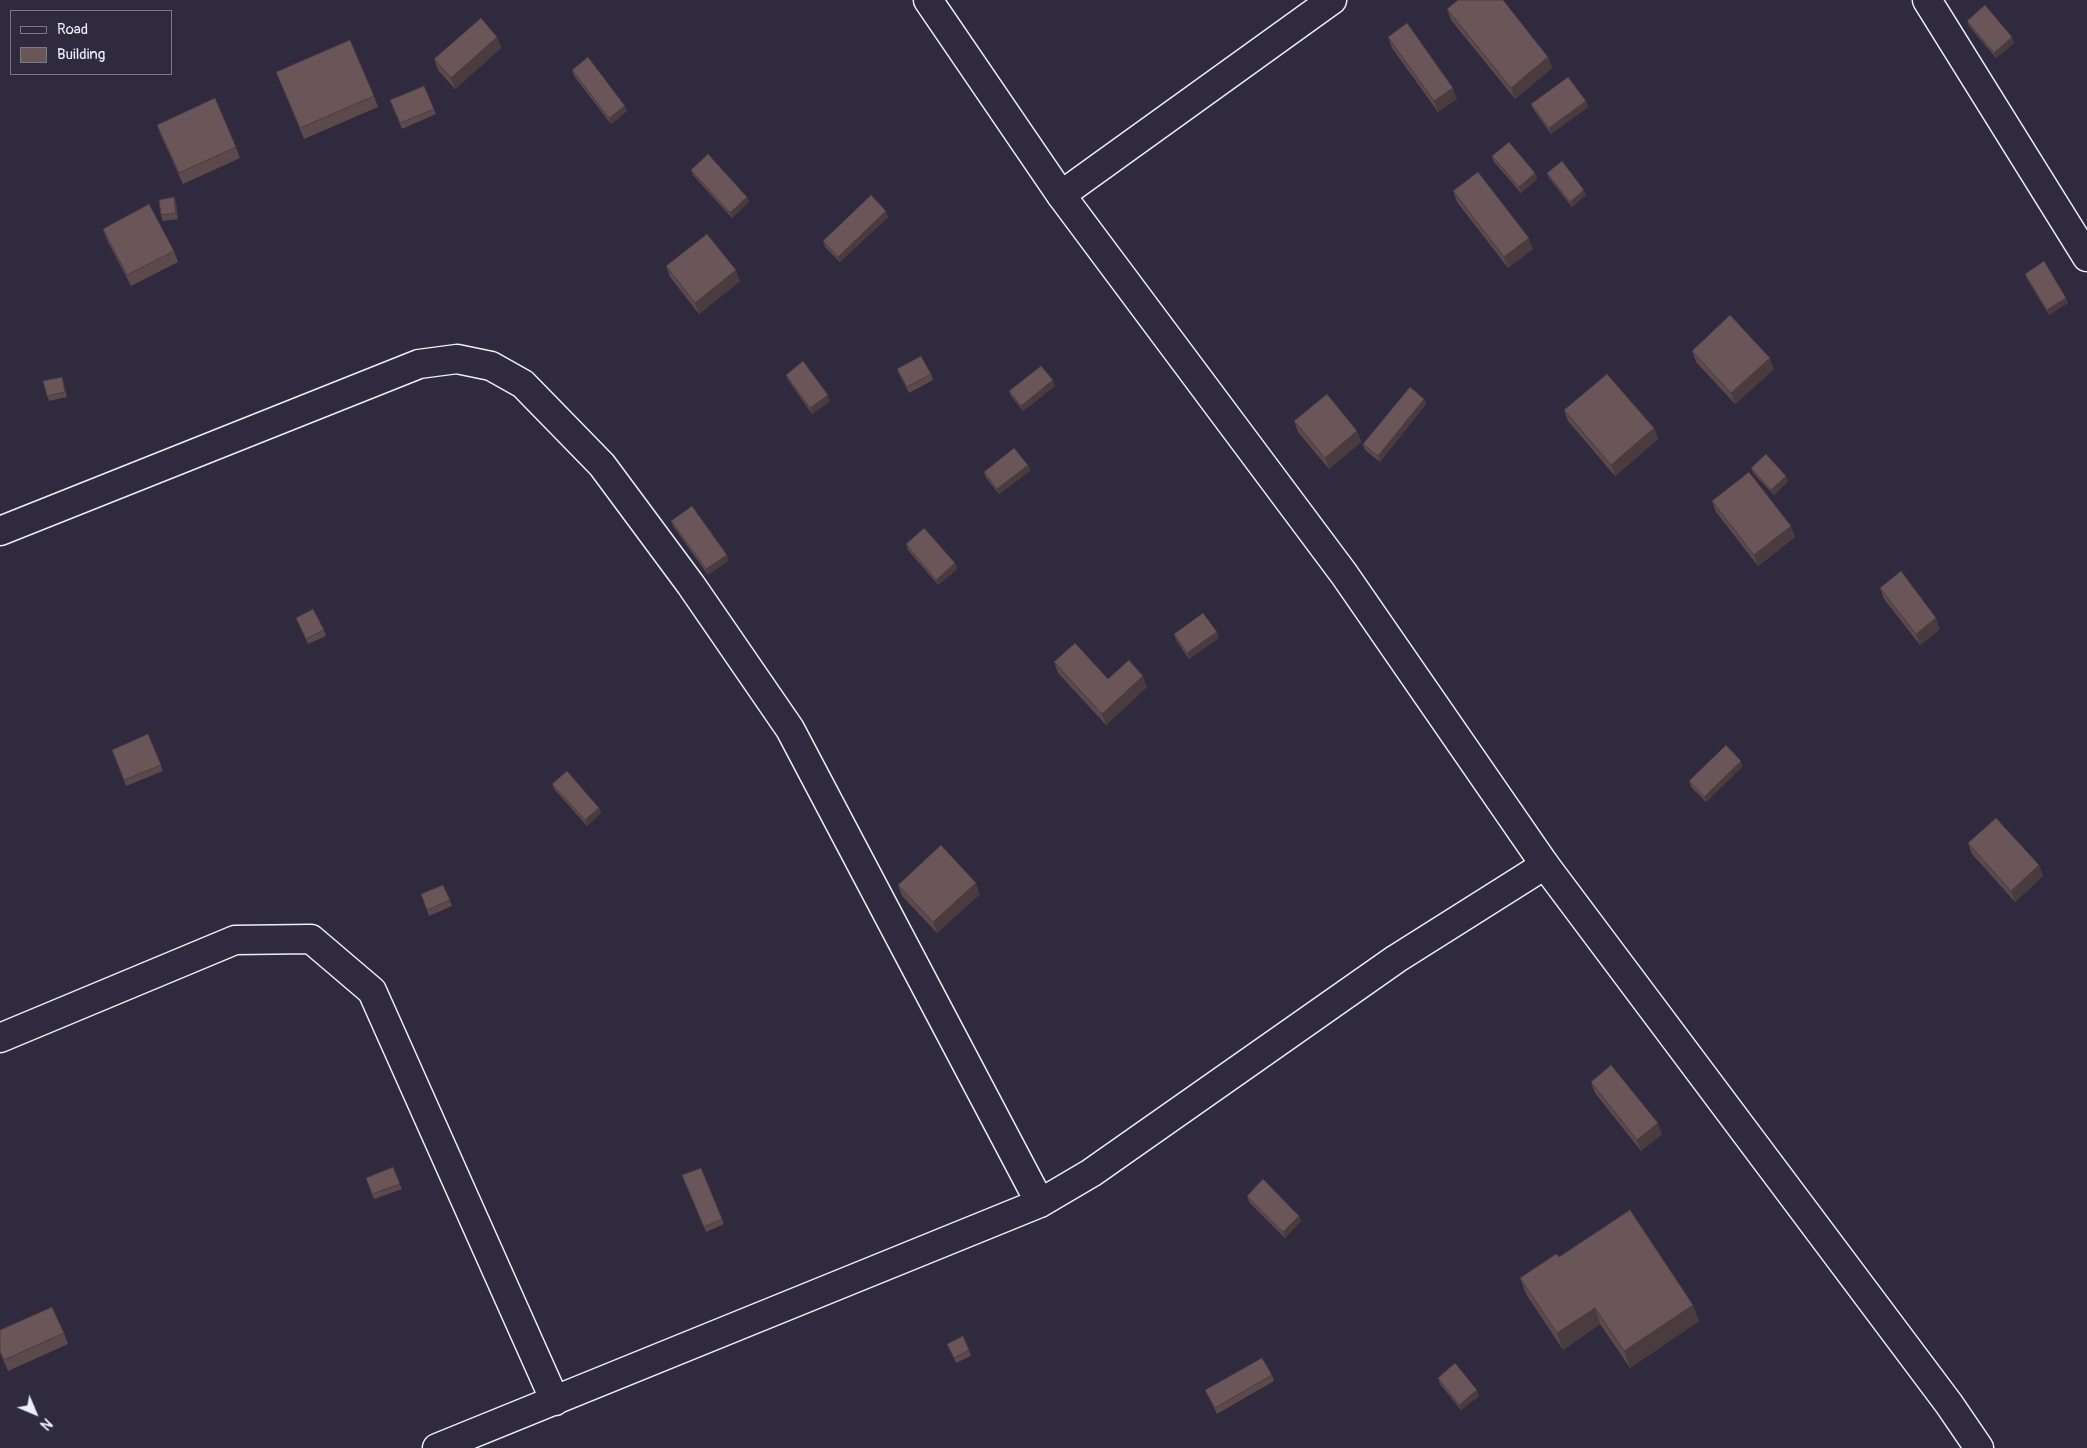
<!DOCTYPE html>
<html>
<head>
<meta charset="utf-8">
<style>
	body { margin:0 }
	#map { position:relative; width:2087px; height:1448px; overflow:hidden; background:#2f2a3d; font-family:Pangolin,sans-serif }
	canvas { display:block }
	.legend { position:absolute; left:10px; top:10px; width:162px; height:65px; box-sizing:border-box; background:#2f2a3d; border:1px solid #797a88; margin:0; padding:6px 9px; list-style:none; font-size:15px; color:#e8f1f8 }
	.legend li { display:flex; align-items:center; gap:10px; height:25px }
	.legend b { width:25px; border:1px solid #797a88 }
	.north { position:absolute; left:10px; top:1388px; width:50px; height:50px; -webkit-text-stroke:4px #2f2a3d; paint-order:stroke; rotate:135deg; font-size:14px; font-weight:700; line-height:20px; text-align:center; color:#e8f1f8 }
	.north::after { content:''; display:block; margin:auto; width:18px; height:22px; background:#e8f1f8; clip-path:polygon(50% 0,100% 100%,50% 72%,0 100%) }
</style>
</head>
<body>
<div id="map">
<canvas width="2087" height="1448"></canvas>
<ul class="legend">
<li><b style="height:6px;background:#2f2a3d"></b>Road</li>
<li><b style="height:14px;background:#6a5558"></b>Building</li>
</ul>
<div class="north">N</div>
</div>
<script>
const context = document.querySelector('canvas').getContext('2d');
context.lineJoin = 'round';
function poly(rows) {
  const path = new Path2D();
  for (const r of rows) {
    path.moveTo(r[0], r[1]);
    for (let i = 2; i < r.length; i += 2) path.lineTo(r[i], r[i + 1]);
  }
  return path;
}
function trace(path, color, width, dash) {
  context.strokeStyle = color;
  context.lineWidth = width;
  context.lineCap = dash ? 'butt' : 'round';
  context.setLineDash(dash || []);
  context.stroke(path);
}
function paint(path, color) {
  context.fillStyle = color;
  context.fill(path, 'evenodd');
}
const street = poly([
	[1927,0,2087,257],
	[1061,195,1332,0],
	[0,531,419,364,457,359,491,366,523,384,602,465,691,585,790,729,1040,1203],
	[0,1038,235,940,311,939,372,991,555,1401],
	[437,1448,1040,1203,1091,1173,1396,959,1545,865]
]);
const secondary = poly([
	[928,0,1061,195,1344,574,1545,865,1949,1404,1979,1448]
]);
const wall = poly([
	[1447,9,1548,57,1552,68,1515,99,1451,20],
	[1967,21,2012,37,2014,43,1996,58,1969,26],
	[497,37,501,48,455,89,438,70,434,59],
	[1388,37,1457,99,1438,112,1392,48],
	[572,70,627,111,611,124,574,76],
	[276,72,374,96,378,107,304,139],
	[1586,101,1588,107,1551,134,1533,109,1531,104],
	[392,106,434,109,436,114,402,129],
	[157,125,236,147,240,158,183,184,161,136],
	[1492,156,1535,173,1537,179,1521,193,1494,162],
	[691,170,747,197,749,202,732,218,693,175],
	[1547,173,1586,195,1572,207,1549,178],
	[1453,191,1533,249,1508,268,1457,202],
	[174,197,176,203,178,219,163,221,161,215],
	[888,217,840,262,825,247,823,241],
	[103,229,174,251,178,262,131,286,107,240],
	[666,266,740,281,699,314,670,277],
	[2025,274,2068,303,2049,315,2027,279],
	[1692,351,1774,369,1735,404,1696,362],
	[897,369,931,374,933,380,909,393,899,374],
	[786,375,830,401,812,414,788,380],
	[62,377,67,397,49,401,47,396],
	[1055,386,1023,411,1011,396,1009,391],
	[1424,399,1426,404,1380,462,1365,450,1363,444],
	[1564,410,1654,428,1658,439,1615,476,1568,421],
	[1294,421,1357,431,1361,442,1329,469,1298,432],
	[1028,465,1030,471,999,494,986,478,984,472],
	[1751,468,1788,481,1774,495,1753,473],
	[1712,501,1795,537,1758,566,1716,512],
	[671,521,729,560,708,575,673,526],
	[906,544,955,563,957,569,938,585,908,550],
	[1880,588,1940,629,1920,645,1884,599],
	[296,618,324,630,326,636,308,644],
	[1174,634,1219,638,1189,659,1176,640],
	[1054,662,1108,679,1147,687,1106,725,1058,673],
	[148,734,163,771,126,786,112,750],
	[1743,766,1706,802,1691,787,1689,781],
	[552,784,599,808,601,813,587,826,554,789],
	[1968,843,2039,865,2043,876,2015,902,1972,854],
	[898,885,980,894,937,933,902,896],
	[421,894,450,900,452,906,429,916],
	[1591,1082,1662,1134,1641,1151,1595,1093],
	[393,1167,402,1189,374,1199,366,1178],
	[701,1168,724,1224,706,1232,684,1181],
	[1247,1196,1299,1216,1301,1221,1285,1238,1249,1202],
	[1559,1257,1699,1321,1630,1368,1600,1324,1563,1350,1526,1294,1520,1278],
	[0,1330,64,1333,68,1344,8,1371,0,1353],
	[947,1344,969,1350,971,1356,956,1363],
	[1272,1375,1274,1381,1217,1414,1205,1390],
	[1438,1378,1479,1396,1461,1410,1440,1384]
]);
const shadedWall = poly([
	[497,37,501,48,455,89,451,78],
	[2012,37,2014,43,1996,58,1994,53],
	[1548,57,1552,68,1515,99,1511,88],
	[1453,88,1457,99,1438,112,1434,101],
	[1586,101,1588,107,1551,134,1549,128],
	[625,106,627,111,611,124,609,118],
	[1535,173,1537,179,1521,193,1519,187],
	[1584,190,1586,195,1572,207,1570,202],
	[174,197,176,203,178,219,176,213],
	[747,197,749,202,732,218,730,213],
	[886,211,888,217,840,262,838,257],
	[1529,238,1533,249,1508,268,1504,257],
	[736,270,740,281,699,314,695,303],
	[2066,298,2068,303,2049,315,2047,310],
	[1770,358,1774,369,1735,404,1731,393],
	[1053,380,1055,386,1023,411,1021,406],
	[828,395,830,401,812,414,810,408],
	[1424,399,1426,404,1380,462,1378,456],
	[1654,428,1658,439,1615,476,1611,465],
	[1357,431,1361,442,1329,469,1325,458],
	[1028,465,1030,471,999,494,997,489],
	[1786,476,1788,481,1774,495,1771,490],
	[1791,526,1795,537,1758,566,1754,555],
	[727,555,729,560,708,575,706,569],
	[955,563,957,569,938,585,936,580],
	[1936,618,1940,629,1920,645,1916,634],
	[1217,632,1219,638,1189,659,1187,653],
	[1143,676,1147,687,1106,725,1102,714],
	[1741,761,1743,766,1706,802,1704,797],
	[599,808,601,813,587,826,585,820],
	[2039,865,2043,876,2015,902,2011,891],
	[976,883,980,894,937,933,933,922],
	[1658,1123,1662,1134,1641,1151,1637,1140],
	[1299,1216,1301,1221,1285,1238,1283,1232],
	[1693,1305,1699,1321,1630,1368,1624,1351],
	[1595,1308,1600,1324,1563,1350,1557,1333],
	[1477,1390,1479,1396,1461,1410,1459,1405]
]);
const building = poly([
	[1458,0,1503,0,1548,57,1511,88,1447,9,1458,0],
	[1985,5,2012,37,1994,53,1967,21,1985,5],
	[481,18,497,37,451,78,434,59,481,18],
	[1407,23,1453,88,1434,101,1388,37,1407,23],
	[350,40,374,96,300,128,276,72,350,40],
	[588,57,625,106,609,118,572,70,588,57],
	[1568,77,1586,101,1549,128,1531,104,1568,77],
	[424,86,434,109,400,123,390,100,424,86],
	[215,98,236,147,179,173,157,125,215,98],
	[1509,142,1535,173,1519,187,1492,156,1509,142],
	[708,154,747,197,730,213,691,170,708,154],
	[1562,161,1584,190,1570,202,1547,173,1562,161],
	[1478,172,1529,238,1504,257,1453,191,1478,172],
	[871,195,886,211,838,257,823,241,871,195],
	[174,197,176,213,161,215,159,200,174,197],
	[149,204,174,251,127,275,103,229,149,204],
	[707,234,736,270,695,303,666,266,707,234],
	[2044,261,2066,298,2047,310,2025,274,2044,261],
	[1730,315,1770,358,1731,393,1692,351,1730,315],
	[921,356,931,374,907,387,897,369,921,356],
	[803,361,828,395,810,408,786,375,803,361],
	[1041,366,1053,380,1021,406,1009,391,1041,366],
	[1607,374,1654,428,1611,465,1564,410,1607,374],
	[62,377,65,392,47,396,43,381,62,377],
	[1410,387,1424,399,1378,456,1363,444,1410,387],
	[1327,394,1357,431,1325,458,1294,421,1327,394],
	[1014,448,1028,465,997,489,984,472,1014,448],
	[1766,454,1786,476,1771,490,1751,468,1766,454],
	[1749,472,1791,526,1754,555,1712,501,1749,472],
	[692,506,727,555,706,569,671,521,692,506],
	[924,528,955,563,936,580,906,544,924,528],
	[1901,571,1936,618,1916,634,1880,588,1901,571],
	[313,609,324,630,306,639,296,618,313,609],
	[1203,613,1217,632,1187,653,1174,634,1203,613],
	[1075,643,1108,679,1129,660,1143,676,1102,714,1054,662,1075,643],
	[148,734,161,765,124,780,112,750,148,734],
	[1726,745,1741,761,1704,797,1689,781,1726,745],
	[567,771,599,808,585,820,552,784,567,771],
	[1996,818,2039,865,2011,891,1968,843,1996,818],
	[941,845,976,883,933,922,898,885,941,845],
	[443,885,450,900,427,910,421,894,443,885],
	[1611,1065,1658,1123,1637,1140,1591,1082,1611,1065],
	[393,1167,400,1184,372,1194,366,1178,393,1167],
	[701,1168,722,1219,704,1227,682,1175,701,1168],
	[1263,1179,1299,1216,1283,1232,1247,1196,1263,1179],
	[1630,1210,1693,1305,1624,1351,1595,1308,1557,1333,1520,1278,1556,1254,1559,1257,1630,1210],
	[52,1307,64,1333,4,1360,0,1351,0,1330,52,1307],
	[963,1336,969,1350,954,1358,947,1344,963,1336],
	[1262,1358,1272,1375,1215,1408,1205,1390,1262,1358],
	[1455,1363,1477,1390,1459,1405,1438,1378,1455,1363]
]);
trace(street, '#e8f1f8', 31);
trace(secondary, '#e8f1f8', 31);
trace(street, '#2f2a3d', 28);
trace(secondary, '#2f2a3d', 28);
paint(wall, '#5b494c');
paint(shadedWall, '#4a3c3e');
paint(building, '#6a5558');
trace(building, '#4a3c3e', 1);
</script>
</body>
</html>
